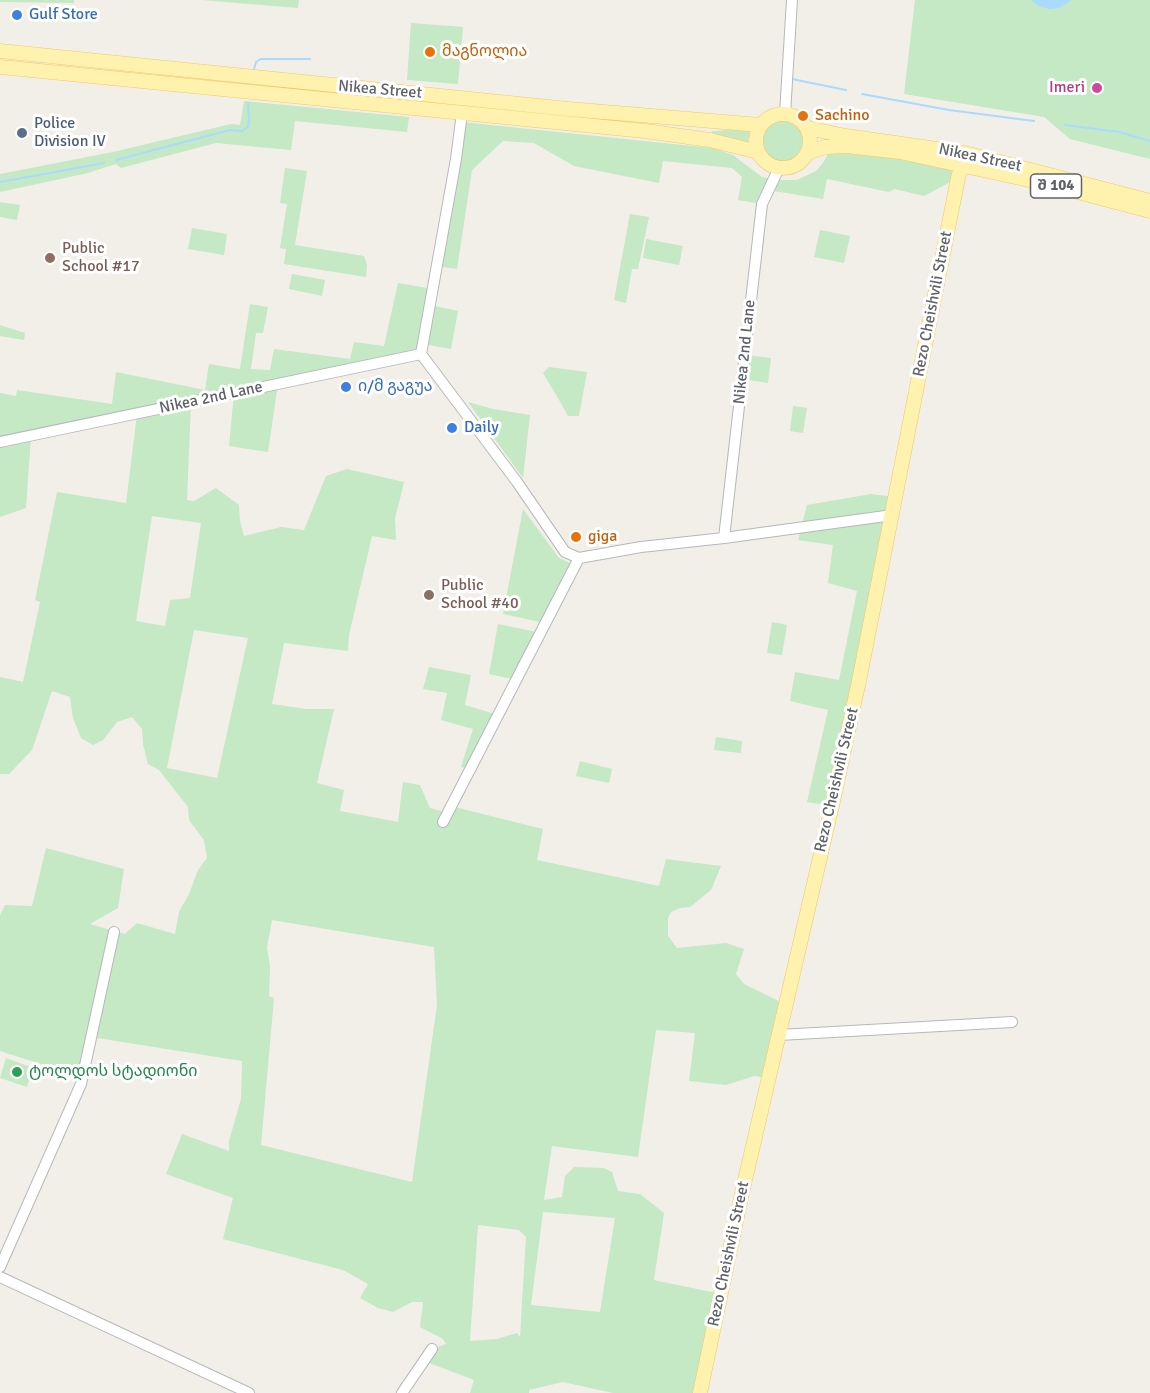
<!DOCTYPE html>
<html>
<head>
<meta charset="utf-8">
<style>
	body { margin:0 }
	canvas { display:block; background:#f1efe8 }
</style>
</head>
<body>
<canvas width="1150" height="1393"></canvas>
<script>
const context = document.querySelector('canvas').getContext('2d');
context.lineJoin = 'round';
function paint(path, color) {
  context.fillStyle = color;
  context.fill(path, 'evenodd');
}
function poly(rows) {
  const path = new Path2D();
  for (const r of rows) {
    if (r.length === 3) {
      path.moveTo(r[0] + r[2], r[1]);
      path.arc(r[0], r[1], r[2], 0, 2 * Math.PI);
      continue;
    }
    path.moveTo(r[0], r[1]);
    for (let i = 2; i < r.length; i += 2) path.lineTo(r[i], r[i + 1]);
  }
  return path;
}
function trace(path, color, width, dash) {
  context.strokeStyle = color;
  context.lineWidth = width;
  context.lineCap = dash ? 'butt' : 'round';
  context.setLineDash(dash || []);
  context.stroke(path);
}
function write(font, color, halo, rows, align = 'center') {
  context.font = font + ' Signika,"Noto Sans Georgian",sans-serif';
  context.lineWidth = 6;
  context.setLineDash([]);
  context.textBaseline = 'middle';
  context.strokeStyle = halo;
  context.fillStyle = color;
  for (const [text, x, y, turn = 0] of rows) {
    context.save();
    context.translate(x, y);
    context.rotate((+turn || 0) * Math.PI / 180);
    context.textAlign = isNaN(turn) ? turn : align;
    if (halo) context.strokeText(text, 0, 0);
    context.fillText(text, 0, 0);
    context.restore();
  }
}
const green = poly([
	[0,0,74,0,74,3,0,2],
	[201,0,299,0,298,8],
	[915,0,1150,0,1150,159,1070,139,1044,117,904,94],
	[411,23,463,27,458,84,407,80],
	[244,101,409,117,407,132,295,121,291,150,216,143,121,168,116,164,88,173,0,192,0,174,113,152,231,124,240,125],
	[782,141,21],
	[462,122,712,148,733,155,762,177,778,180,797,180,816,171,823,163,830,150,961,164,958,178,924,196,895,189,889,192,827,179,823,199,768,190,762,204,738,200,742,177,732,168,663,161,659,183,574,166,534,143,503,141,472,170,457,269,437,266],
	[750,129,747,147,711,132,712,131],
	[285,168,307,171,295,245,364,256,367,265,366,277,284,264,286,249,280,248,287,204,280,203],
	[0,202,20,205,17,220,0,217],
	[630,214,649,217,638,269,632,269,626,303,614,300],
	[192,228,227,234,224,255,188,249],
	[820,230,850,236,844,263,814,257],
	[646,239,683,246,679,265,643,258],
	[292,274,325,280,322,296,289,289],
	[398,283,433,289,430,305,458,311,451,349,423,344,421,354,278,384,268,452,229,446,234,393,191,402,187,500,194,501,216,488,239,505,240,521,244,536,281,527,304,530,326,476,347,469,404,482,395,519,396,540,372,536,349,635,348,651,284,643,272,704,306,709,334,709,317,783,344,790,340,811,398,822,403,782,420,785,430,808,448,813,451,806,543,829,537,860,659,886,666,859,721,866,711,890,690,907,680,908,671,912,668,918,668,936,677,948,726,943,744,949,736,974,744,984,785,1004,769,1078,754,1076,726,1085,689,1081,695,1033,656,1030,638,1157,552,1146,544,1200,562,1197,565,1176,574,1167,604,1168,612,1172,618,1191,640,1194,664,1213,654,1280,721,1294,700,1393,613,1393,563,1382,529,1390,529,1393,470,1393,474,1380,424,1361,432,1349,446,1344,443,1339,420,1327,423,1302,412,1302,393,1312,378,1308,360,1298,368,1284,343,1270,223,1239,233,1198,166,1174,182,1134,229,1151,229,1141,241,1099,242,1061,91,1037,82,1077,0,1051,0,915,5,905,32,906,46,848,124,869,118,908,90,924,125,934,137,923,175,934,179,912,189,894,198,870,207,858,204,840,189,820,188,807,159,770,148,764,143,744,142,729,132,717,117,722,103,740,93,745,81,738,73,718,70,697,52,691,32,750,9,774,0,774,0,677,23,682,40,602,35,600,57,492,126,503,137,414,31,435,26,508,0,517,0,393,16,396,17,390,112,404,116,372,205,390,209,364,240,369,250,304,268,307,263,333,256,333,251,369,270,370,274,349,350,359,354,342,384,346],
	[152,516,201,523,190,598,170,600,165,626,136,621],
	[194,630,248,638,217,778,167,768],
	[272,920,434,947,437,1005,412,1182,261,1145,274,998,269,996,270,967,267,947],
	[543,1212,615,1218,600,1312,531,1305],
	[478,1225,519,1230,526,1237,520,1337,517,1333,497,1339,470,1341],
	[0,325,25,333,24,340,0,336],
	[746,355,771,358,768,383,742,379],
	[549,367,587,372,579,416,568,416,562,405,543,373],
	[468,402,493,409,530,415,523,478],
	[793,406,807,408,803,433,790,431],
	[871,494,895,497,832,806,807,802,828,710,790,701,795,672,839,680,857,591,828,583,833,545,798,540,807,505],
	[523,509,559,558,570,563,540,622,503,614],
	[772,622,787,625,782,655,767,653],
	[498,624,537,632,512,679,489,674],
	[429,667,471,675,465,705,498,715,470,769,461,767,473,729,441,720,447,693,423,689],
	[716,737,742,741,741,753,714,750],
	[580,761,612,769,609,783,576,776],
	[6,1058,33,1068,27,1087,0,1078]
]);
const water = poly([
	[1031,0,1072,0,1059,8,1049,9,1039,6]
]);
const stream = poly([
	[254,69,256,62,261,59,310,59],
	[792,79,846,90],
	[862,94,949,110,1034,121],
	[1065,125,1119,132,1150,141],
	[116,160,230,130,242,131,248,127,249,120,248,103],
	[0,182,104,163]
]);
const minor = poly([
	[462,113,456,159,421,354,517,482,565,552,579,558,641,547,724,538,893,515],
	[785,114,792,0],
	[0,442,421,354],
	[724,538,762,204,779,168],
	[443,822,579,558],
	[779,1035,1012,1022],
	[0,1267,81,1084,114,932],
	[0,1277,249,1393],
	[402,1393,432,1349]
]);
const major = poly([
	[0,51,568,109,760,125],
	[0,67,645,131,710,140,758,152],
	[783,141,27],
	[807,128,846,136,965,153,1150,201],
	[807,153,825,147,847,146,900,152,1043,183,1150,211],
	[700,1393,742,1193,832,806,859,681,958,178,965,153]
]);
const markers = [
	[17,15,6,"#3f7fe0"],
	[430,52,6,"#e8710a"],
	[1097,88,6,"#d1479c"],
	[803,116,6,"#e8710a"],
	[22,133,6,"#5c6f8a"],
	[50,258,6,"#8d6e63"],
	[346,387,6,"#3f7fe0"],
	[452,428,6,"#3f7fe0"],
	[576,537,6,"#e8710a"],
	[429,595,6,"#8d6e63"],
	[17,1072,6,"#2e9e5b"]
];
const shields = [
	[1056,186,51]
];
const shieldNames = [
	["შ 104",1056,186]
];
const shopNames = [
	["Gulf Store",29,15],
	["ი/მ გაგუა",358,387],
	["Daily",464,428]
];
const foodNames = [
	["მაგნოლია",442,52],
	["Sachino",815,116],
	["giga",588,537]
];
const hotelNames = [
	["Imeri",1085,88]
];
const streetNames = [
	["Nikea Street",380,90,5],
	["Nikea Street",980,158,12],
	["Rezo Cheishvili Street",933,304,-79],
	["Nikea 2nd Lane",745,352,-84],
	["Nikea 2nd Lane",211,398,-12],
	["Rezo Cheishvili Street",837,780,-77],
	["Rezo Cheishvili Street",729,1254,-78]
];
const serviceNames = [
	["Police",34,124],
	["Division IV",34,142]
];
const educationNames = [
	["Public",62,249],
	["School #17",62,267],
	["Public",441,586],
	["School #40",441,604]
];
const leisureNames = [
	["ტოლდოს სტადიონი",29,1072]
];
paint(green, '#c5e8c5');
paint(water, '#aadaff');
trace(stream, '#aadaff', 2);
trace(minor, '#b5b8bc', 12);
trace(major, '#f2c960', 15);
trace(minor, '#fff', 10);
trace(major, '#fff2af', 14);
for (const [x, y, r, color] of markers) {
  const dot = new Path2D();
  dot.arc(x, y, r, 0, 2 * Math.PI);
  context.fillStyle = color;
  context.fill(dot);
  trace(dot, '#fff', 2);
}
for (const [x, y, w] of shields) {
  const box = new Path2D();
  box.roundRect(x - w / 2, y - 12, w, 24, 4.5);
  context.fillStyle = '#fff';
  context.fill(box);
  trace(box, '#5f6368', 1.5);
}
write('bold 15px', '#5f6368', null, shieldNames);
write('16px', '#366cbe', '#fff', shopNames, 'left');
write('16px', '#c56008', '#fff', foodNames, 'left');
write('16px', '#b23c85', '#fff', hotelNames, 'right');
write('16px', '#5f6368', '#fff', streetNames);
write('16px', '#4e5e75', '#fff', serviceNames, 'left');
write('16px', '#785e54', '#fff', educationNames, 'left');
write('16px', '#27864d', '#fff', leisureNames, 'left');
</script>
</body>
</html>
